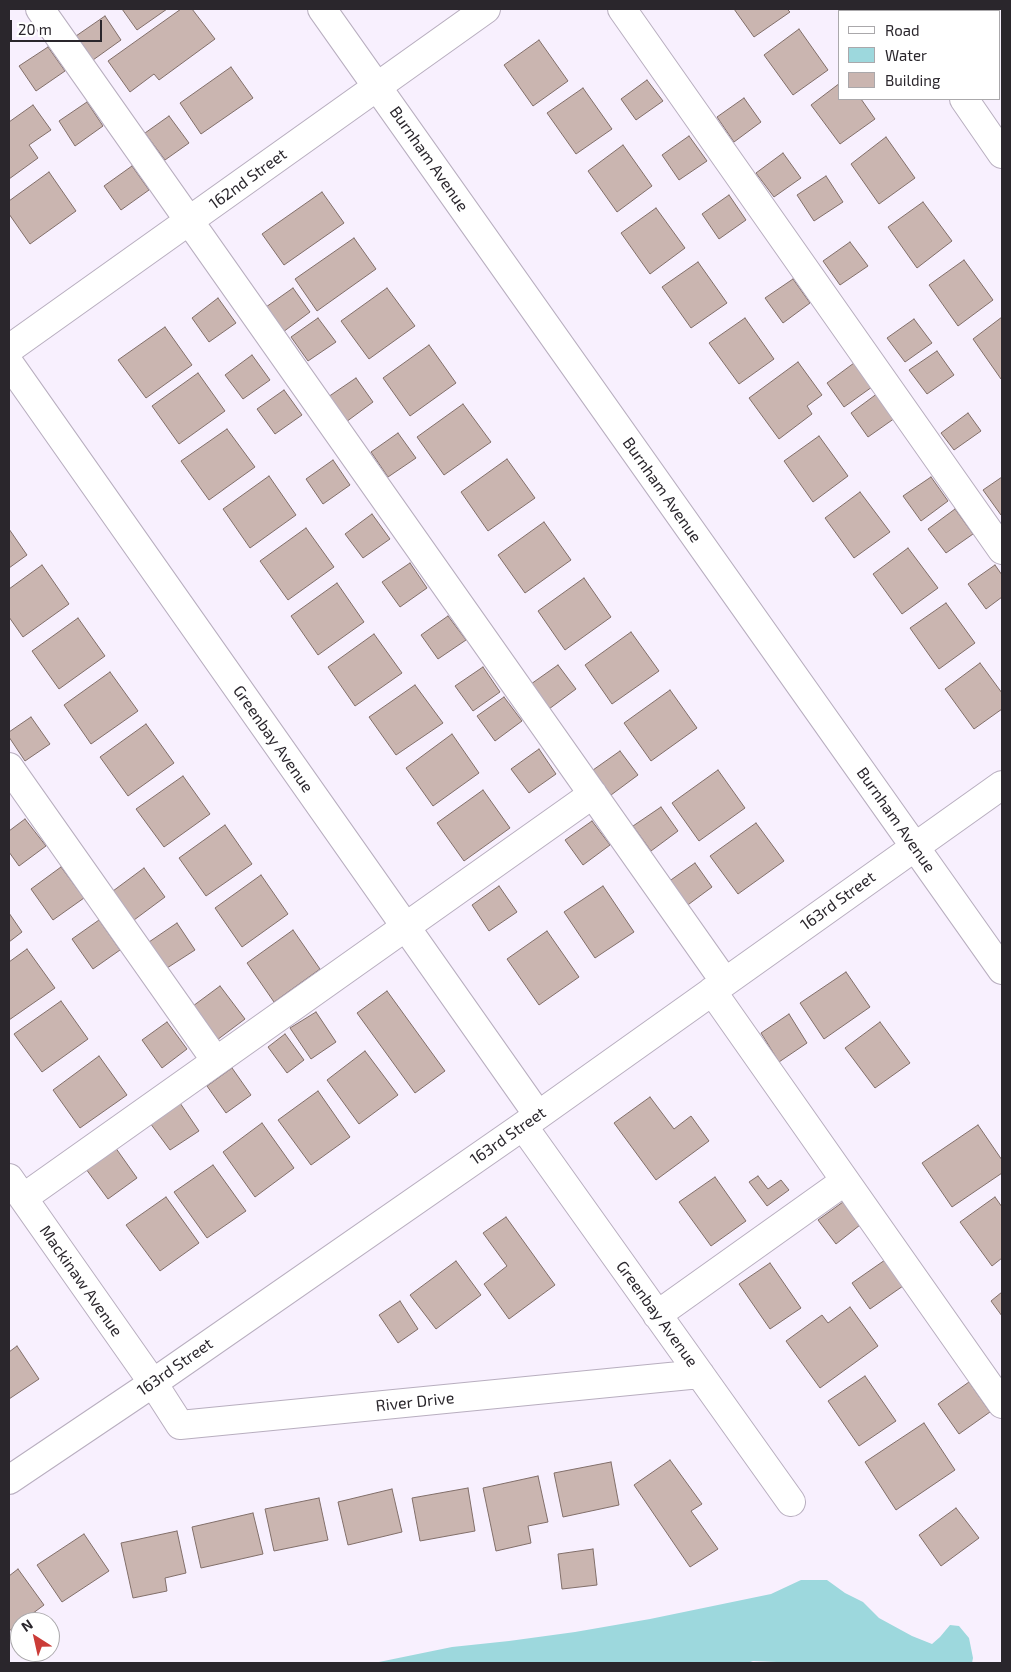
<!DOCTYPE html>
<html>
<head>
<meta charset="utf-8">
<style>
	body { margin:0 }
	#map { position:relative; width:1011px; height:1672px; overflow:hidden; background:#f8f0fe; font-family:"Exo 2",sans-serif }
	canvas { display:block }
	.frame { position:absolute; inset:0; border:10px solid #2a262c; pointer-events:none }
	.legend { position:absolute; left:838px; top:10px; width:162px; height:90px; box-sizing:border-box; background:#fff; border:1px solid #aaa8ab; margin:0; padding:6px 9px; list-style:none; font-size:15px; color:#2a262c }
	.legend li { display:flex; align-items:center; gap:10px; height:25px }
	.legend b { width:25px; border:1px solid #aaa8ab }
	.north { position:absolute; left:10px; top:1612px; width:50px; height:50px; box-sizing:border-box; background:#fff; border:1px solid #aaa8ab; border-radius:50%; rotate:325deg; font-size:14px; font-weight:700; line-height:20px; text-align:center; color:#2a262c }
	.north::after { content:''; display:block; margin:auto; width:18px; height:22px; background:#cb3c38; clip-path:polygon(50% 0,100% 100%,50% 72%,0 100%) }
	.scale { position:absolute; left:10px; top:20px; width:92px; height:22px; box-sizing:border-box; border:2px solid #2a262c; border-top:0; padding-left:6px; font-size:15px; line-height:18px; white-space:nowrap; color:#2a262c; -webkit-text-stroke:4px #fff; paint-order:stroke }
</style>
</head>
<body>
<div id="map">
<canvas width="1011" height="1672"></canvas>
<div class="frame"></div>
<ul class="legend">
<li><b style="height:6px;background:#fff"></b>Road</li>
<li><b style="height:14px;background:#9dd8dd"></b>Water</li>
<li><b style="height:14px;background:#cab5b0"></b>Building</li>
</ul>
<div class="north">N</div>
<div class="scale">20 m</div>
</div>
<script>
const context = document.querySelector('canvas').getContext('2d');
context.lineJoin = 'round';
function paint(path, color) {
  context.fillStyle = color;
  context.fill(path, 'evenodd');
}
function poly(rows) {
  const path = new Path2D();
  for (const r of rows) {
    path.moveTo(r[0], r[1]);
    for (let i = 2; i < r.length; i += 2) path.lineTo(r[i], r[i + 1]);
  }
  return path;
}
function trace(path, color, width, dash) {
  context.strokeStyle = color;
  context.lineWidth = width;
  context.lineCap = dash ? 'butt' : 'round';
  context.setLineDash(dash || []);
  context.stroke(path);
}
function write(font, color, halo, rows, align = 'center') {
  context.font = font + ' "Exo 2",sans-serif';
  context.lineWidth = 4;
  context.setLineDash([]);
  context.textBaseline = 'middle';
  context.strokeStyle = halo;
  context.fillStyle = color;
  for (const [text, x, y, turn = 0] of rows) {
    context.save();
    context.translate(x, y);
    context.rotate((+turn || 0) * Math.PI / 180);
    context.textAlign = isNaN(turn) ? turn : align;
    if (halo) context.strokeText(text, 0, 0);
    context.fillText(text, 0, 0);
    context.restore();
  }
}
const water = poly([
	[801,1580,827,1580,845,1593,863,1602,879,1618,912,1636,932,1644,940,1637,950,1625,959,1626,969,1638,973,1658,972,1663,800,1663,753,1661,747,1663,374,1663,452,1647,509,1641,575,1632,650,1619,771,1594]
]);
const building = poly([
	[122,9,167,9,137,30,122,9],
	[181,9,192,9,215,39,159,80,154,74,130,92,108,61,181,9],
	[734,9,787,9,790,12,754,37,734,9],
	[105,16,121,40,93,60,76,36,105,16],
	[799,29,828,70,793,95,764,55,799,29],
	[539,40,568,81,533,106,504,65,539,40],
	[48,47,65,71,36,91,19,66,48,47],
	[231,67,253,98,201,134,180,103,231,67],
	[647,80,663,101,636,120,621,99,647,80],
	[840,83,840,99,861,99,875,119,840,144,811,105,840,83],
	[583,88,612,129,576,154,547,113,583,88],
	[744,98,761,122,734,142,717,117,744,98],
	[87,102,103,126,75,146,59,121,87,102],
	[33,105,51,130,29,145,38,158,9,179,9,122,33,105],
	[169,116,189,143,165,160,145,133,169,116],
	[689,136,707,161,679,180,662,155,689,136],
	[886,137,915,178,879,204,851,164,886,137],
	[623,145,652,186,617,212,588,171,623,145],
	[783,153,801,178,774,197,756,173,783,153],
	[132,166,149,190,121,210,104,186,132,166],
	[49,172,76,211,30,244,9,214,9,201,49,172],
	[826,176,843,202,814,221,797,195,826,176],
	[322,192,344,223,284,265,262,234,322,192],
	[729,195,746,220,719,239,702,214,729,195],
	[923,202,952,241,917,268,888,227,923,202],
	[656,208,685,248,650,274,621,233,656,208],
	[354,238,376,269,317,311,295,279,354,238],
	[850,242,868,266,840,285,823,261,850,242],
	[964,260,993,300,958,326,929,285,964,260],
	[698,262,727,303,691,328,662,287,698,262],
	[793,279,810,303,783,323,765,298,793,279],
	[293,288,310,312,283,332,266,307,293,288],
	[387,288,415,326,369,359,341,321,387,288],
	[218,298,236,323,209,342,192,318,218,298],
	[1002,317,1002,379,1001,379,973,339,1002,317],
	[318,318,336,342,308,361,291,337,318,318],
	[745,318,774,359,739,384,709,343,745,318],
	[914,319,932,343,905,362,887,338,914,319],
	[165,327,192,365,146,398,118,360,165,327],
	[429,345,456,383,410,416,383,378,429,345],
	[937,351,954,375,927,394,909,370,937,351],
	[252,355,270,380,243,399,225,375,252,355],
	[798,362,822,395,807,406,812,414,779,439,749,398,798,362],
	[854,363,872,387,844,407,827,383,854,363],
	[198,373,225,411,179,444,152,406,198,373],
	[356,378,373,402,346,422,328,397,356,378],
	[284,390,302,415,275,434,257,409,284,390],
	[878,393,895,418,868,437,851,413,878,393],
	[463,404,491,442,444,475,417,437,463,404],
	[968,413,981,431,954,450,941,433,968,413],
	[227,429,255,467,209,500,181,461,227,429],
	[398,433,416,458,388,477,371,452,398,433],
	[819,436,848,476,813,502,784,461,819,436],
	[507,459,535,498,488,531,461,492,507,459],
	[333,460,350,485,323,504,306,479,333,460],
	[269,476,296,515,250,548,223,509,269,476],
	[931,477,948,501,921,521,903,496,931,477],
	[1002,477,1002,514,1001,515,983,490,1002,477],
	[860,492,890,532,854,558,825,518,860,492],
	[955,509,973,534,946,553,928,529,955,509],
	[372,514,390,539,363,558,345,534,372,514],
	[544,522,571,560,525,593,498,555,544,522],
	[306,528,334,567,288,600,260,561,306,528],
	[9,529,27,555,9,568,9,529],
	[908,548,938,588,902,614,873,574,908,548],
	[410,563,427,588,400,607,382,582,410,563],
	[42,565,69,604,23,637,9,617,9,589,42,565],
	[995,565,1002,575,1002,597,986,609,968,584,995,565],
	[584,578,611,617,565,650,538,611,584,578],
	[337,583,364,622,318,655,291,616,337,583],
	[946,603,975,643,939,669,910,628,946,603],
	[448,616,466,640,438,659,421,635,448,616],
	[78,618,105,656,59,689,32,651,78,618],
	[631,632,659,671,612,704,585,665,631,632],
	[374,634,402,673,355,706,328,667,374,634],
	[980,663,1002,693,1002,709,974,729,945,689,980,663],
	[558,665,576,689,549,709,531,684,558,665],
	[483,667,500,692,473,711,455,686,483,667],
	[110,672,138,711,91,744,64,705,110,672],
	[415,685,443,723,396,755,369,717,415,685],
	[670,690,697,728,651,761,624,723,670,690],
	[504,697,522,721,495,741,477,716,504,697],
	[31,717,50,744,25,761,9,737,9,732,31,717],
	[146,724,174,763,128,796,100,757,146,724],
	[452,734,479,773,433,806,406,768,452,734],
	[539,749,556,774,529,793,511,769,539,749],
	[620,751,638,775,611,795,593,770,620,751],
	[718,770,745,808,699,841,672,803,718,770],
	[183,776,210,814,164,847,136,809,183,776],
	[483,790,510,828,464,861,437,823,483,790],
	[661,807,678,831,651,851,633,826,661,807],
	[25,819,46,846,19,866,9,852,9,831,25,819],
	[592,821,610,845,583,865,565,840,592,821],
	[756,823,784,861,738,894,710,856,756,823],
	[225,825,252,864,206,896,179,858,225,825],
	[695,863,712,887,685,907,668,882,695,863],
	[61,867,84,898,53,920,31,889,61,867],
	[144,868,165,897,134,920,113,891,144,868],
	[261,875,288,914,242,947,215,908,261,875],
	[499,886,517,912,489,931,472,905,499,886],
	[603,886,634,932,595,958,564,912,603,886],
	[9,913,22,932,9,942,9,913],
	[99,920,120,950,93,969,72,939,99,920],
	[177,923,195,950,167,968,149,942,177,923],
	[293,930,320,969,274,1002,247,963,293,930],
	[547,931,579,977,539,1005,507,959,547,931],
	[27,949,55,988,9,1020,9,962,27,949],
	[846,972,870,1007,824,1039,800,1003,846,972],
	[220,986,245,1019,217,1040,193,1006,220,986],
	[387,991,445,1071,415,1093,357,1013,387,991],
	[61,1001,88,1039,42,1072,14,1034,61,1001],
	[316,1012,336,1042,311,1059,290,1028,316,1012],
	[789,1014,807,1043,779,1062,761,1033,789,1014],
	[167,1022,187,1049,162,1068,142,1040,167,1022],
	[880,1022,910,1063,875,1088,845,1048,880,1022],
	[285,1034,304,1060,287,1073,268,1047,285,1034],
	[365,1051,398,1095,359,1124,327,1080,365,1051],
	[99,1056,127,1095,80,1128,53,1090,99,1056],
	[232,1068,251,1095,226,1113,207,1086,232,1068],
	[318,1091,350,1137,311,1165,278,1120,318,1091],
	[650,1097,674,1129,691,1116,709,1141,656,1180,614,1123,650,1097],
	[180,1103,199,1131,170,1150,150,1123,180,1103],
	[262,1123,294,1168,255,1197,223,1152,262,1123],
	[978,1125,1002,1160,1002,1173,952,1207,922,1163,978,1125],
	[115,1147,137,1178,108,1199,86,1169,115,1147],
	[213,1165,246,1211,207,1238,174,1192,213,1165],
	[758,1176,768,1189,781,1180,789,1190,767,1206,749,1182,758,1176],
	[715,1177,746,1221,711,1246,679,1202,715,1177],
	[166,1197,199,1243,160,1271,126,1225,166,1197],
	[995,1197,1002,1207,1002,1258,992,1266,960,1222,995,1197],
	[843,1202,860,1225,836,1244,818,1220,843,1202],
	[506,1217,555,1285,509,1319,484,1284,507,1266,483,1233,506,1217],
	[885,1260,903,1286,870,1309,852,1283,885,1260],
	[456,1261,481,1295,436,1329,410,1295,456,1261],
	[770,1263,801,1308,770,1329,739,1284,770,1263],
	[1002,1292,1002,1316,991,1301,1002,1292],
	[400,1301,418,1329,398,1343,379,1315,400,1301],
	[850,1307,878,1346,820,1388,786,1341,822,1315,828,1323,850,1307],
	[17,1346,39,1379,9,1399,9,1352,17,1346],
	[865,1376,896,1421,859,1446,828,1401,865,1376],
	[969,1382,990,1412,959,1434,938,1404,969,1382],
	[924,1423,955,1470,896,1510,865,1462,924,1423],
	[670,1460,702,1504,691,1511,718,1549,690,1567,634,1485,670,1460],
	[611,1462,619,1505,563,1517,554,1473,611,1462],
	[538,1476,548,1522,528,1526,531,1543,496,1551,483,1488,538,1476],
	[468,1488,475,1531,420,1541,412,1498,468,1488],
	[392,1489,402,1532,348,1545,338,1502,392,1489],
	[319,1498,328,1540,274,1551,265,1509,319,1498],
	[956,1508,979,1538,941,1566,919,1535,956,1508],
	[253,1513,263,1554,201,1568,192,1527,253,1513],
	[177,1531,186,1573,165,1578,167,1591,133,1598,121,1543,177,1531],
	[84,1534,109,1571,62,1602,37,1565,84,1534],
	[593,1549,597,1585,562,1589,558,1554,593,1549],
	[18,1569,44,1605,9,1631,9,1576,18,1569]
]);
const minor = poly([
	[40,9,725,982],
	[622,9,1002,550],
	[900,9,902,11],
	[964,99,1002,154],
	[9,349,486,9],
	[9,363,538,1115],
	[9,767,216,1061],
	[712,991,1002,1404],
	[523,1126,791,1502],
	[9,1178,153,1383,180,1425,700,1374],
	[23,1198,593,794],
	[657,1315,845,1181],
	[9,1480,153,1383,523,1126,1002,785]
]);
const major = poly([
	[322,9,1002,970]
]);
const streetNames = [
	["Burnham Avenue",429,159,55],
	["162nd Street",248,179,-36],
	["Burnham Avenue",662,490,55],
	["Greenbay Avenue",273,739,55],
	["Burnham Avenue",896,820,55],
	["163rd Street",838,901,-36],
	["163rd Street",508,1136,-35],
	["Mackinaw Avenue",81,1281,55],
	["Greenbay Avenue",657,1314,54],
	["163rd Street",175,1367,-35],
	["River Drive",415,1402,-6]
];
paint(water, '#9dd8dd');
paint(building, '#cab5b0');
trace(building, '#816e69', 1);
trace(minor, '#b8aebf', 30);
trace(major, '#b8aebf', 30);
trace(minor, '#fff', 28);
trace(major, '#fff', 28);
write('16px', '#2a262c', '#fff', streetNames);
</script>
</body>
</html>
